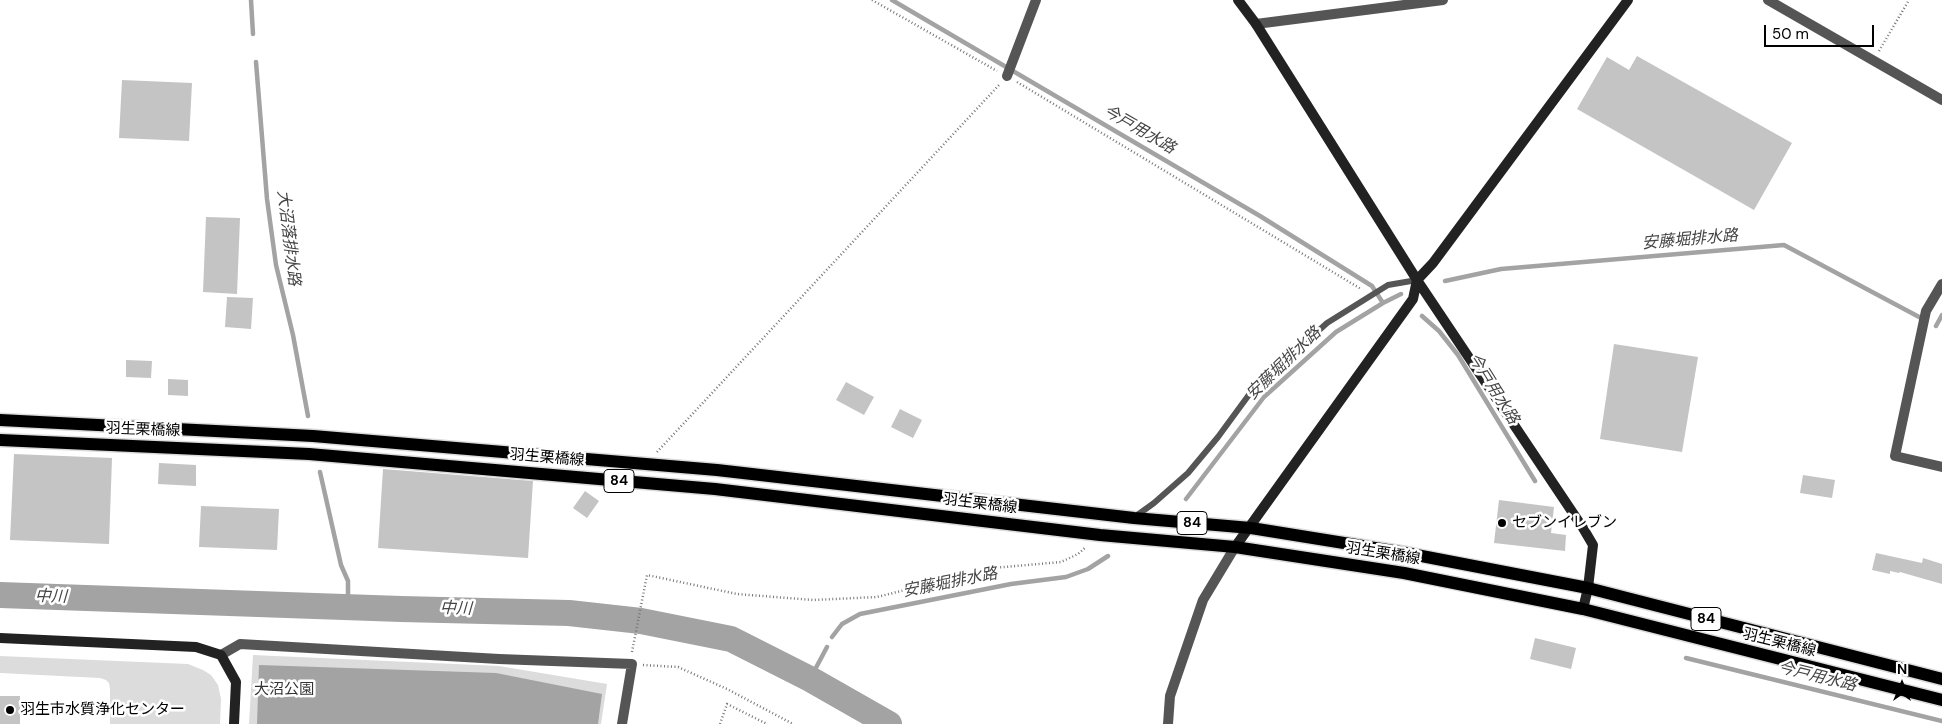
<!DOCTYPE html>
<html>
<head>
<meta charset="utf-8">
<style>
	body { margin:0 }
	#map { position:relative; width:1942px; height:724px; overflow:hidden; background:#fff; font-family:"DM Sans",sans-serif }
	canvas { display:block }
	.north { position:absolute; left:1877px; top:659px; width:50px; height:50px; -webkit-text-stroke:4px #fff; paint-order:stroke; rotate:0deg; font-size:14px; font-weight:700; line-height:20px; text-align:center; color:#000 }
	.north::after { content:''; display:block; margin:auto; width:18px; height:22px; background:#000; clip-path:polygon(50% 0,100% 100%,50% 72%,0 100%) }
	.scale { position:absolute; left:1764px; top:25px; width:110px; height:22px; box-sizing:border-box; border:2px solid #000; border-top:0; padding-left:6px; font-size:15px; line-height:18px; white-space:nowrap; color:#000; -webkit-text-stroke:4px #fff; paint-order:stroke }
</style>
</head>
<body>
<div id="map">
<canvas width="1942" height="724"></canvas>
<div class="north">N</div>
<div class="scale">50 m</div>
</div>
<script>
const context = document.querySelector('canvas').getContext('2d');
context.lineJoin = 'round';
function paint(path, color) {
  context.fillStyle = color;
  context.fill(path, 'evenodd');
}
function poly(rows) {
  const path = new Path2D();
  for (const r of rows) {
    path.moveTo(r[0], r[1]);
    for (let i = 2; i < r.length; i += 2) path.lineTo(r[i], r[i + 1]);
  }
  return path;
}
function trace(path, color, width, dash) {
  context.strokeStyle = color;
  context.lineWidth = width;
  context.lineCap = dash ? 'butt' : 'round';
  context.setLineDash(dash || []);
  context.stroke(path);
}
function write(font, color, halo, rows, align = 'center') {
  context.font = font + ' "DM Sans","Noto Sans JP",sans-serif';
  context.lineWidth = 5;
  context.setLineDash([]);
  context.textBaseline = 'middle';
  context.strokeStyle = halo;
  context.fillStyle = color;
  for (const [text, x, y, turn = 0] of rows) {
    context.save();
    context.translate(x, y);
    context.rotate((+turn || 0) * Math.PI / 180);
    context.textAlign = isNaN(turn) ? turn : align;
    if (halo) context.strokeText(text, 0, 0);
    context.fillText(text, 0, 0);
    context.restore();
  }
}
const green = poly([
	[253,655,499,666,607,684,601,724,249,724],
	[0,656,188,664,203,670,211,675,218,685,221,699,220,724,110,724,110,689,109,683,106,680,100,678,0,673]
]);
const water = poly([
	[259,665,496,673,602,694,598,724,257,724]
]);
const stream = poly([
	[251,0,253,34],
	[892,0,1260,216,1372,286,1383,303],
	[256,62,267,199,276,265,293,335,308,416],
	[1445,281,1501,269,1784,245,1921,318],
	[1422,316,1439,331,1458,355,1535,481],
	[1936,326,1942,315],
	[320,472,341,565,348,581,348,606],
	[1186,499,1264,397,1336,332,1383,303,1401,294],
	[832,637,842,624,860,614,1011,584,1066,577,1088,569,1108,556],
	[1686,658,1942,721],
	[810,679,827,647]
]);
const river = poly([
	[0,595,401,609,569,613,641,621,731,639,810,679,889,724]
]);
const building = poly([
	[1637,56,1792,143,1754,210,1577,109,1607,57,1629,70],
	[122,80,192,83,189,141,119,138],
	[206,217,240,218,237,294,203,292],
	[227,297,253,298,251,329,225,327],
	[1614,344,1698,357,1682,452,1600,439],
	[126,360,152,361,151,378,126,377],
	[168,379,188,380,188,396,168,395],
	[846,382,874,397,864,415,836,400],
	[900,409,922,420,913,438,891,427],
	[14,454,112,458,109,544,10,540],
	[159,463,196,465,196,486,158,484],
	[383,469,533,481,528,558,378,548],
	[1803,475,1835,480,1832,498,1800,493],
	[585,491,599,501,587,518,573,508],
	[1499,500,1554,507,1551,533,1566,535,1565,551,1494,543],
	[201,506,279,509,277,550,199,547],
	[1876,553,1922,563,1923,558,1942,564,1942,584,1900,572,1899,573,1890,571,1890,574,1872,570],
	[1535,638,1576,648,1571,669,1530,659],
	[0,696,20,696,20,724,0,724]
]);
const path = poly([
	[872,0,997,71],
	[1879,51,1909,0],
	[1017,82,1361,289],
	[657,452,999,85],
	[632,652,647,575,737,594,813,600,877,597,993,568,1061,562,1078,554,1086,547],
	[643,665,678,667,727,689,793,724],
	[720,724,727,704,767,724]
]);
const lane = poly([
	[1136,516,1154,503,1188,473,1218,437,1251,392,1327,323,1388,285,1417,280]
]);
const street = poly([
	[1768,0,1942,100],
	[1256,24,1443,0],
	[1007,76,1036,0],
	[1942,284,1926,311,1895,456,1942,467],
	[221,655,240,644,499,659,632,664,622,724],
	[1168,724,1170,696,1203,600,1235,547]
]);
const secondary = poly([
	[1238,0,1256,24,1417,280,1583,528,1593,545,1588,588,1583,609],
	[1235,547,1413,299,1417,280,1433,263,1628,0],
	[0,638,196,647,221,655,236,682,234,724]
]);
const primary = poly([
	[0,420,313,436,717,470,1134,518,1251,528,1406,553,1588,588,1942,679],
	[0,440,309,454,715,489,1100,535,1235,547,1404,573,1583,609,1942,700]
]);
const markers = [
	[1502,523,5,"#000"],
	[10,710,5,"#000"]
];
const shields = [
	[619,481,30],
	[1192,523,30],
	[1706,619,30]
];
const shieldNames = [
	["84",619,481],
	["84",1192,523],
	["84",1706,619]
];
const streetNames = [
	["羽生栗橋線",143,430,2],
	["羽生栗橋線",547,458,5],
	["羽生栗橋線",980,504,7],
	["羽生栗橋線",1383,554,9],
	["羽生栗橋線",1779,643,14]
];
const poiNames = [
	["セブンイレブン",1512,523],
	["羽生市水質浄化センター",20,710]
];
const parkNames = [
	["大沼公園",284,690]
];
const waterNames = [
	["今戸用水路",1139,130,30],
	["大沼落排水路",288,238,83],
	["安藤堀排水路",1690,240,-5],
	["安藤堀排水路",1284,364,-44],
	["今戸用水路",1493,389,58],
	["安藤堀排水路",950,583,-11],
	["中川",51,597,2],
	["中川",456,609,2],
	["今戸用水路",1817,677,14]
];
paint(green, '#dcdcdc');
paint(water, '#a3a3a3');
trace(stream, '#a3a3a3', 4.5);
trace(river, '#a3a3a3', 26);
paint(building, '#c4c4c4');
trace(primary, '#dbdbdb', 15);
trace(path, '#777', 2.5, [1, 2.5]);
trace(lane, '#555', 6);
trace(street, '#555', 10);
trace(secondary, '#222', 10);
trace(primary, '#000', 12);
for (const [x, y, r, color] of markers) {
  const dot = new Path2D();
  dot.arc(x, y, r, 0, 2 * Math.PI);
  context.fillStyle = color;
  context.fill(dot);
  trace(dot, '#fff', 2);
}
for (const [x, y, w] of shields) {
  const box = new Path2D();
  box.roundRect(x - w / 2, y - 11.5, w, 23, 4);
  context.fillStyle = '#fff';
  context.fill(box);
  trace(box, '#000', 1);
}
write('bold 14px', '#000', null, shieldNames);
write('15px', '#000', '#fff', streetNames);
write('15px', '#000', '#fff', poiNames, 'left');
write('15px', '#333', '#fff', parkNames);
write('italic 16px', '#444', '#fff', waterNames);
</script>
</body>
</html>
